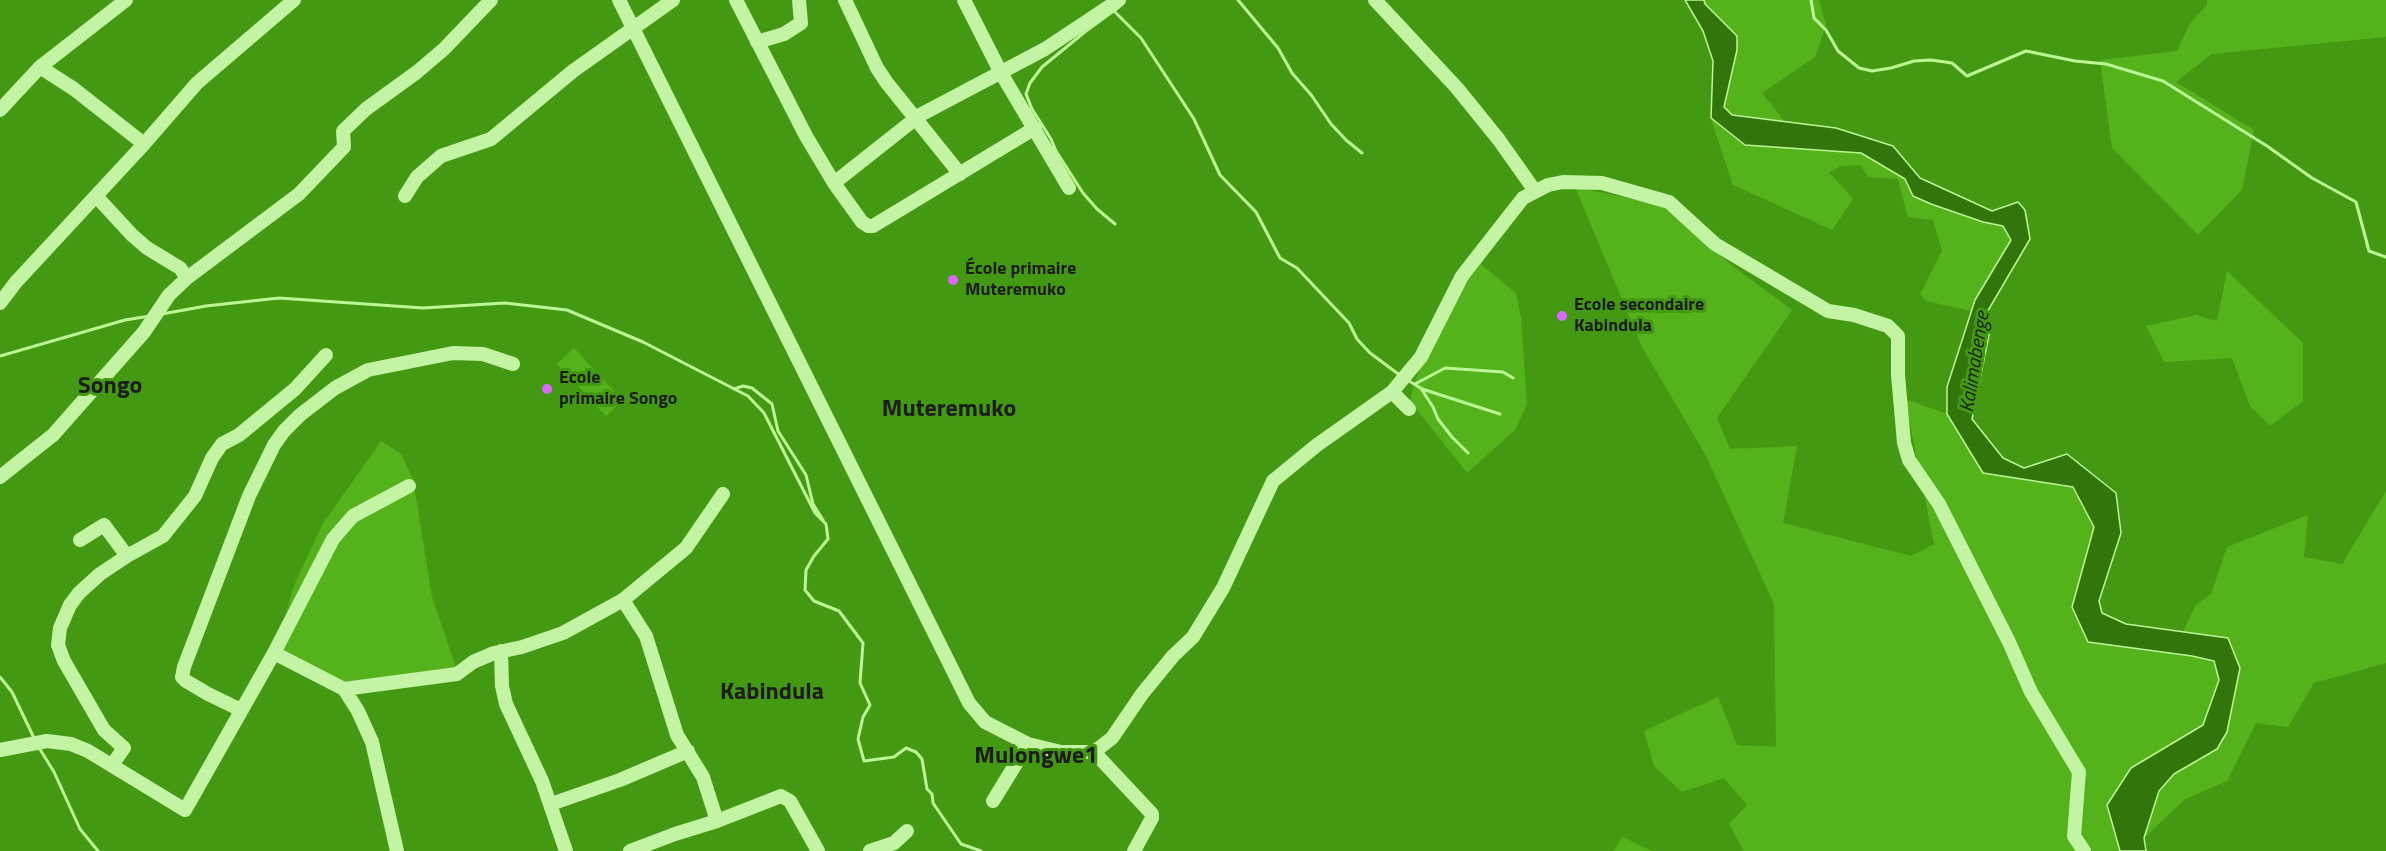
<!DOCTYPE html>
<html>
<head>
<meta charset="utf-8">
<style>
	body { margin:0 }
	canvas { display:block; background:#439912 }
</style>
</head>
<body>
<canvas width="2386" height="851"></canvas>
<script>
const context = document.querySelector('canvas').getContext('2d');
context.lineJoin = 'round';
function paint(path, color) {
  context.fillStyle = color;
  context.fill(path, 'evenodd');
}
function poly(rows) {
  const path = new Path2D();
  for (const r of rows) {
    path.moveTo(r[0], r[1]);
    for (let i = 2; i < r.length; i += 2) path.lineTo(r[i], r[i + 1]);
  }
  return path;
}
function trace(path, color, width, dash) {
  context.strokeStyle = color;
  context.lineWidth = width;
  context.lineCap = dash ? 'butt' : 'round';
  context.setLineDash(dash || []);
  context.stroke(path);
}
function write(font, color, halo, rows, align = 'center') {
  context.font = font + ' "Titillium Web",sans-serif';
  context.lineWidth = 6;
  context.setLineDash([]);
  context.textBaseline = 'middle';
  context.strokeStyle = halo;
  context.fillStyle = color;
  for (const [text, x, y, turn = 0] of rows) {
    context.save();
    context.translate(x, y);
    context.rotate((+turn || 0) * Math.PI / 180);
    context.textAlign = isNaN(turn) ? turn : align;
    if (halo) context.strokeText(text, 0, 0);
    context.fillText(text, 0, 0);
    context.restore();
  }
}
const green = poly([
	[1704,0,1820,0,1820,4,1826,25,1815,57,1762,93,1785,122,1732,115,1724,107,1737,36,1705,4],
	[2207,0,2386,0,2386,37,2212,54,2176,82,2254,130,2242,190,2198,235,2112,148,2100,60,2177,51,2190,23,2207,5],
	[1711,119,1745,145,1861,153,1905,179,1913,196,1931,204,1983,222,2004,226,2011,240,1975,300,1971,311,1926,301,1920,294,1942,251,1933,220,1908,217,1898,179,1868,177,1860,165,1841,166,1829,172,1853,199,1832,230,1733,185],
	[1575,187,1661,205,1730,264,1792,310,1717,418,1730,449,1797,446,1783,523,1911,556,1934,544,1905,399,1947,414,1983,473,2073,487,2094,527,2073,607,2192,656,2214,661,2220,680,2203,725,2131,768,2107,805,2120,851,1744,851,1729,824,1747,805,1724,778,1682,792,1654,766,1644,731,1718,697,1737,745,1776,747,1774,604,1705,454,1642,347],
	[1473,258,1516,293,1521,318,1527,404,1515,430,1467,473,1410,401,1415,380],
	[2227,271,2303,343,2303,401,2270,426,2250,406,2232,358,2164,362,2146,326,2196,315,2217,321],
	[574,348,622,400,606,416,557,364],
	[381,441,401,454,413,479,432,597,457,671,347,687,276,652,293,588,322,525],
	[2386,491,2386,663,2314,683,2288,727,2256,723,2227,781,2184,800,2144,838,2159,791,2174,774,2217,749,2227,732,2240,669,2228,639,2183,632,2195,606,2211,594,2227,547,2308,515,2304,557,2342,564],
	[1623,837,1652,851,1613,851]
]);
const water = poly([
	[1685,0,1704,0,1705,4,1737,36,1737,50,1724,107,1732,115,1836,128,1893,146,1920,178,1992,211,2018,202,2025,210,2030,239,1986,314,1990,330,1972,419,2003,458,2024,468,2067,454,2116,493,2121,533,2099,601,2102,613,2126,624,2228,638,2240,668,2227,732,2217,749,2174,774,2159,791,2144,838,2146,851,2120,851,2107,805,2131,768,2203,725,2219,680,2214,661,2192,656,2088,642,2072,607,2094,527,2073,487,1983,473,1947,414,1947,387,1975,300,2011,240,2003,226,1983,222,1931,204,1913,196,1905,179,1861,153,1745,145,1711,118,1713,61,1703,31,1685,0]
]);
const stream = poly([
	[1238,0,1278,48,1292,73,1312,96,1331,124,1346,140,1362,153],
	[1811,0,1814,18,1826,30,1838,51,1859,68,1872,71,1891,68,1914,61,1931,60,1952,63,1967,76,2026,51,2075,61,2106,64,2163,81,2267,146,2312,178,2356,202,2369,251,2386,257],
	[1113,10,1141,38,1194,119,1220,175,1256,212,1280,258,1297,268,1349,323,1357,339,1370,353,1401,376],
	[1115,224,1097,209,1083,193,1056,151,1051,139,1032,109,1026,94,1030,83,1042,67,1086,31,1119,7],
	[162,314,206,306,279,298,423,308,505,303,567,310,643,342,748,396,764,413,815,513,826,524,828,539,814,556,806,570,805,590,814,601,839,611,863,643,860,683,870,705,863,717,858,739,864,761,894,757,906,748,916,752,922,759,927,789,932,794,933,803,961,844,981,851],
	[0,356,125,320,150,316],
	[1406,379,1422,389,1500,414],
	[1415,384,1445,368,1503,372,1513,378],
	[734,389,743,386,752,388,772,404,778,431,806,475,813,504,823,520],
	[1422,390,1433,407,1438,419,1452,437,1468,453],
	[0,677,12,692,34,738],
	[38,746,54,772,80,829,98,851]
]);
const minor = poly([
	[619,0,969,703,985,722,1028,744,1061,752,1094,752,1112,738,1142,694,1173,656,1193,637,1223,588,1273,481,1317,445,1392,392,1421,357,1462,276,1523,198,1548,185,1563,182,1602,183,1669,202,1715,244,1828,311,1854,315,1888,326,1898,336,1898,375,1904,443,1909,460,1939,504,2009,642,2031,692,2079,772,2074,836,2084,851],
	[736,0,806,136,834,183,862,222,868,226,873,226,1035,128],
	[845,0,877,68,887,83,960,174],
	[964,0,1001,73,1069,188],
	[1375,0,1457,88,1499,140,1535,191],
	[757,42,784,34,801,23,799,0],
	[40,67,74,89,144,144],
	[0,110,40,67,126,0],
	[834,183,920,115,1045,49,1119,0],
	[96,196,132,235,147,248,180,268,187,278],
	[405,196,417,177,441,156,491,139,573,71,673,0],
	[0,303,16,282,144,144,197,83,294,0],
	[1392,392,1409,409],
	[0,477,53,435,144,332,169,295,187,278,299,194,344,147,343,131,366,109,417,72,444,49,491,0],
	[80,540,104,525,127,556],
	[623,600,646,636,677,735,703,777,717,821],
	[501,651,502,686,506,704,542,781,566,851],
	[274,653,344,689,457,674,473,662,494,653,522,647,563,633,623,600,686,548,723,494],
	[344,689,358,711,372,742,397,851],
	[241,710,208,694,186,681,182,677,184,667,249,496,274,445,284,431,300,415,335,388,368,370,453,353,483,354,513,364],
	[0,750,47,741,71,744,88,751,185,810,274,653,333,539,353,516,409,486],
	[1094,752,1152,814,1152,818,1134,851],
	[112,765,124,748,104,730,64,661,58,645,60,628,70,605,79,593,100,574,127,556,163,536,195,496,212,458,222,444,239,435,295,389,326,355],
	[993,801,1028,744],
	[551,804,620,780,688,751],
	[630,851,675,834,717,821,781,796,790,801,818,851],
	[870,851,894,843,907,831]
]);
const markers = [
	[953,280,6,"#de67ff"],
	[1562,316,6,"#de67ff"],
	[547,389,6,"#de67ff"]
];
const poiNames = [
	["École primaire",965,270],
	["Muteremuko",965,291],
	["Ecole secondaire",1574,306],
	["Kabindula",1574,327],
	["Ecole",559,379],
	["primaire Songo",559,400]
];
const waterNames = [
	["Kalimabenge",1976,362,-81]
];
const districtNames = [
	["Songo",110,387],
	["Muteremuko",949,410],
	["Kabindula",772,693],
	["Mulongwe1",1036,757]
];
paint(green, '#54b31a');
paint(water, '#31750b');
trace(water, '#bcf796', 1.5);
trace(stream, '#bcf796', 3);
trace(minor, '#c2f4a4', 14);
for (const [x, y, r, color] of markers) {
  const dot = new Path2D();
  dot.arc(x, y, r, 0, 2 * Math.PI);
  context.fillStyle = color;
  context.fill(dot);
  trace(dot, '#439912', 2);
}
write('bold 18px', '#1d1d1d', '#439912', poiNames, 'left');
write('italic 20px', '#1a1d19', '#439912', waterNames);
write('bold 24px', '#1d1d1d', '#439912', districtNames);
</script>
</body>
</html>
